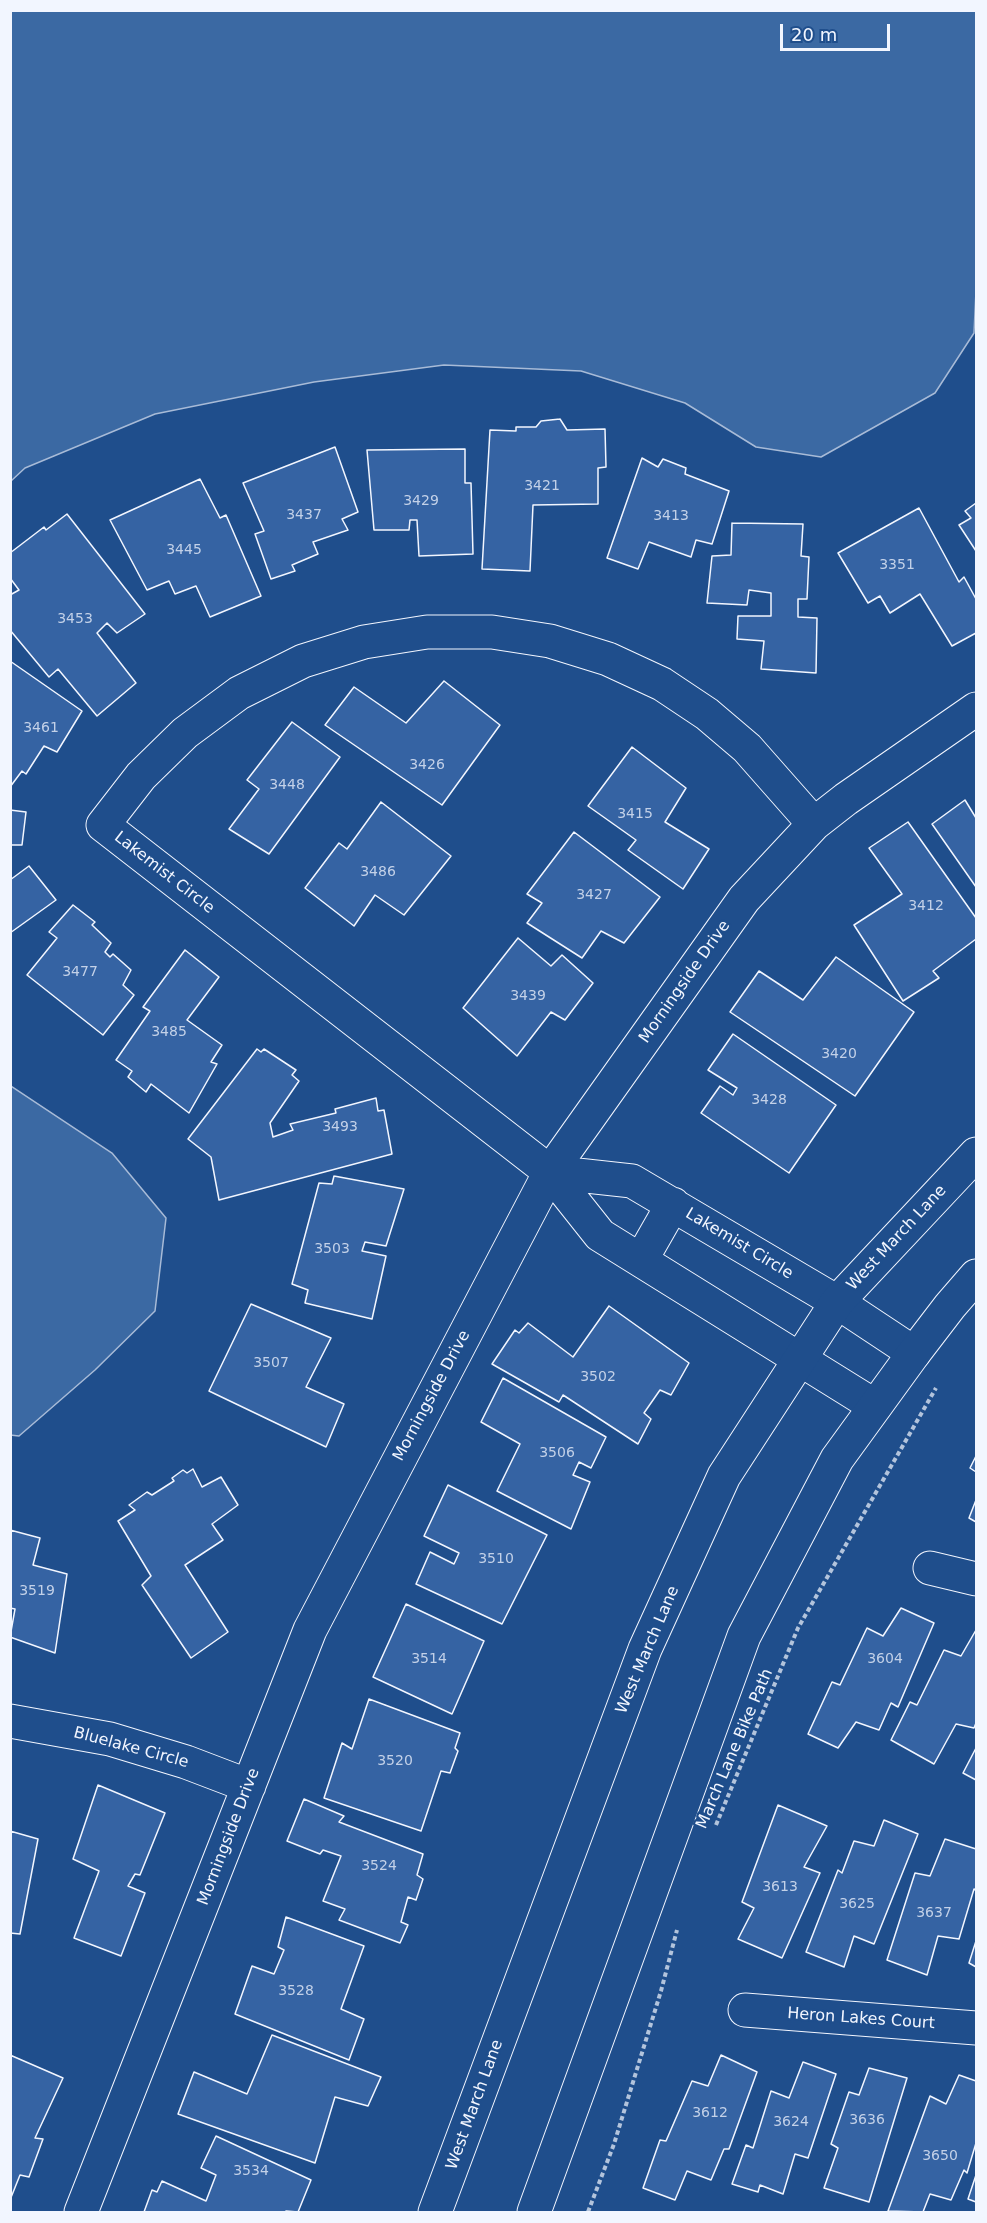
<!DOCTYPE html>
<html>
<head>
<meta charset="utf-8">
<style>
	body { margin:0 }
	#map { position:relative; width:987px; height:2223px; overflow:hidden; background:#1f4e8c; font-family:"DejaVu Sans",sans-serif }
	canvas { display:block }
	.frame { position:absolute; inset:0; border:12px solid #f2f6ff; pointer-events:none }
	.scale { position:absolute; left:780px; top:24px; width:110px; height:27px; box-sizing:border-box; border:3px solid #f2f6ff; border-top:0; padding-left:8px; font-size:18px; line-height:21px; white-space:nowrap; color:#f2f6ff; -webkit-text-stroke:4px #1f4e8c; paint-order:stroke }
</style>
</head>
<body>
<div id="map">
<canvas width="987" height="2223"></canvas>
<div class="frame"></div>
<div class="scale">20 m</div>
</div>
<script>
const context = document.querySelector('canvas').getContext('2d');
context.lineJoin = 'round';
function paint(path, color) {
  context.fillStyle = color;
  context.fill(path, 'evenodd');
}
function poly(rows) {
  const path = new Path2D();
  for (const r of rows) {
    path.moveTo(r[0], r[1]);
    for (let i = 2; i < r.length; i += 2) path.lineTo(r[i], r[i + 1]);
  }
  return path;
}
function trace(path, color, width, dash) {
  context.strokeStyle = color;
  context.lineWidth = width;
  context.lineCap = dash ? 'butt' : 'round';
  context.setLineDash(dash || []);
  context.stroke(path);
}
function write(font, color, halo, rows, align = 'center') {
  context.font = font + ' "DejaVu Sans",sans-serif';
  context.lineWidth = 4.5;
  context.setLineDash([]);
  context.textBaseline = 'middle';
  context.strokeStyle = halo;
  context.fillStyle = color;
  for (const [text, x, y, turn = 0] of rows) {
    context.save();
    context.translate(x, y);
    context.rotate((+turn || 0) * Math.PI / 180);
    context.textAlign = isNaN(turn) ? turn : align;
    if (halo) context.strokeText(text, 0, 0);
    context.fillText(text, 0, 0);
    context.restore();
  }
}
const water = poly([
	[11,10,976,11,976,291,974,333,935,393,821,457,756,447,685,403,581,371,444,365,314,382,155,414,25,468,11,481,11,10],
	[11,1086,112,1153,166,1218,155,1311,95,1370,19,1436,10,1435,11,1086]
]);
const building = poly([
	[560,419,567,430,605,429,606,467,598,468,598,504,533,505,530,571,482,569,490,430,516,431,516,427,536,427,541,421,560,419],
	[335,447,358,512,342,519,348,530,313,542,318,554,292,565,295,571,271,579,255,534,264,531,243,483,335,447],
	[465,449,465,483,471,483,473,554,419,556,417,520,410,520,409,530,374,530,367,450,465,449],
	[642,458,658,467,663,459,686,468,685,474,729,491,712,544,696,540,691,557,649,542,638,569,607,558,642,458],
	[200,479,220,518,226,515,261,596,210,617,196,586,175,594,169,581,147,590,110,520,200,479],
	[976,503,976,551,959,525,971,518,965,511,976,503],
	[919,508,959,582,964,577,976,599,976,633,952,646,920,594,890,613,880,596,868,603,838,553,919,508],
	[67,514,145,614,117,633,107,623,97,633,136,683,97,716,58,669,49,677,10,630,10,595,19,590,10,578,10,553,44,527,46,530,67,514],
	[732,523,803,524,801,556,809,557,807,599,798,599,798,617,817,618,816,673,761,669,764,641,737,639,738,616,771,616,771,593,749,590,747,605,707,603,712,556,731,555,732,523],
	[10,661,82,711,57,752,44,746,26,774,22,771,10,787,10,661],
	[444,681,500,725,442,805,325,725,354,687,406,723,444,681],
	[292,722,340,757,269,854,229,829,259,789,247,780,292,722],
	[632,747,686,788,665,822,709,849,683,889,628,850,636,840,588,806,632,747],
	[965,800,976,818,976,887,932,824,965,800],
	[381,802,451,856,404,915,375,895,354,926,305,888,339,843,347,849,381,802],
	[10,810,26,812,22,845,10,845,10,810],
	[908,822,976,918,976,939,933,971,939,978,903,1001,854,925,902,894,869,848,908,822],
	[574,832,660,897,624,943,601,931,582,958,527,923,542,903,527,894,574,832],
	[29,866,56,900,10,933,10,880,29,866],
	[73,905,95,922,92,925,111,943,105,952,110,957,113,954,131,970,123,985,134,995,103,1035,27,975,57,938,49,932,73,905],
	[518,938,551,966,562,955,593,983,565,1020,551,1012,517,1056,463,1008,518,938],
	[185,950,219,977,187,1020,222,1045,211,1062,217,1064,189,1113,151,1084,146,1092,128,1077,132,1071,116,1060,150,1011,143,1007,185,950],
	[836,957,914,1012,855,1096,730,1012,759,971,803,1000,836,957],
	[733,1034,836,1105,789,1173,701,1113,720,1086,733,1095,737,1088,708,1070,733,1034],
	[257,1049,261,1052,264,1049,296,1070,292,1075,299,1081,270,1123,273,1137,293,1130,290,1124,336,1113,335,1109,376,1098,378,1111,384,1110,392,1154,219,1200,211,1157,188,1139,257,1049],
	[334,1176,404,1189,386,1246,365,1242,362,1251,386,1256,372,1319,305,1303,308,1290,292,1284,319,1183,332,1184,334,1176],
	[251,1304,331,1338,306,1387,344,1404,326,1447,209,1391,251,1304],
	[609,1306,689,1363,671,1395,660,1390,644,1413,651,1419,638,1444,563,1395,559,1402,492,1364,515,1330,519,1333,528,1323,573,1357,609,1306],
	[503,1378,606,1437,591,1468,579,1462,573,1475,590,1482,571,1529,497,1491,520,1444,481,1422,503,1378],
	[976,1456,976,1472,970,1468,976,1456],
	[193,1469,202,1487,221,1477,238,1505,212,1524,223,1540,185,1565,228,1632,191,1658,142,1585,151,1576,118,1521,135,1510,129,1505,147,1492,152,1495,174,1481,172,1478,183,1470,187,1473,193,1469],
	[448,1485,547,1535,502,1624,416,1584,430,1552,454,1564,459,1553,424,1536,448,1485],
	[976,1500,976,1522,969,1518,976,1500],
	[10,1530,40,1538,33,1565,67,1574,55,1653,10,1637,15,1609,10,1608,10,1530],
	[406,1604,484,1641,452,1714,373,1677,406,1604],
	[901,1608,934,1623,898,1707,891,1703,879,1730,856,1722,838,1748,808,1734,832,1682,840,1685,867,1628,883,1636,901,1608],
	[976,1630,976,1723,974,1728,956,1724,934,1764,891,1740,910,1702,917,1705,944,1650,961,1656,976,1630],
	[369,1699,460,1733,455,1748,458,1751,450,1773,441,1771,421,1831,324,1798,342,1743,352,1749,369,1699],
	[976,1748,976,1780,963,1773,976,1748],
	[98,1785,165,1813,140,1875,135,1874,128,1886,145,1893,121,1956,74,1938,99,1871,73,1859,98,1785],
	[304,1799,344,1816,339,1822,423,1854,417,1875,423,1879,416,1900,408,1897,401,1922,408,1925,400,1943,339,1920,345,1909,323,1901,341,1856,323,1850,320,1854,287,1841,304,1799],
	[778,1805,827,1826,804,1867,820,1873,782,1958,738,1939,754,1908,742,1902,778,1805],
	[884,1820,918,1834,874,1944,854,1936,844,1967,806,1952,838,1870,842,1873,854,1841,874,1846,884,1820],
	[10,1831,38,1839,20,1934,10,1933,10,1831],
	[945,1839,976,1849,976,1890,974,1889,959,1939,938,1936,927,1975,887,1960,915,1873,930,1876,945,1839],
	[286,1917,364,1946,341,2009,364,2019,349,2060,235,2014,252,1966,274,1974,284,1950,278,1947,286,1917],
	[976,1941,976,1967,969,1963,976,1941],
	[272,2035,381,2077,368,2106,335,2097,315,2163,178,2114,194,2072,247,2094,272,2035],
	[10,2055,63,2078,35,2138,43,2139,29,2177,20,2175,10,2200,10,2055],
	[721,2055,757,2072,729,2149,724,2149,711,2180,687,2171,675,2200,643,2188,660,2140,666,2141,692,2081,708,2086,721,2055],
	[803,2062,836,2074,808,2158,795,2154,783,2194,760,2185,758,2192,732,2184,746,2145,753,2148,771,2091,789,2098,803,2062],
	[869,2068,907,2078,869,2202,824,2188,838,2148,831,2144,849,2092,859,2095,869,2068],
	[959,2075,976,2081,976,2143,967,2173,964,2170,951,2200,930,2194,923,2212,888,2211,930,2096,946,2104,959,2075],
	[216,2136,311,2180,298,2212,286,2211,285,2212,144,2212,152,2190,157,2192,162,2181,206,2201,216,2175,201,2168,216,2136],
	[976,2175,976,2202,968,2199,976,2175]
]);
const path = poly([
	[716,1825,798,1628,936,1388],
	[588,2212,614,2144,661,1991,677,1930]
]);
const minor = poly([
	[814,824,747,748,707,714,662,684,608,659,550,641,492,632,427,632,364,642,303,661,239,693,185,733,141,776,103,825,550,1172,600,1235,875,1406],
	[550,1172,632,1181,837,1302,914,1353],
	[641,1260,673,1204],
	[930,1568,976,1579],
	[10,1721,110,1739,186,1762,249,1786],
	[745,2010,976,2028],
	[81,2212,310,1630,550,1172,744,899,814,824,846,799,976,709]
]);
const major = poly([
	[435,2212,645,1649,724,1476,837,1302,976,1154],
	[534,2212,744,1636,837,1459,914,1353,950,1306,976,1276]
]);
const numberNames = [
	["3421",542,486],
	["3429",421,501],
	["3437",304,515],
	["3413",671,516],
	["3445",184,550],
	["3351",897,565],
	["3453",75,619],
	["3461",41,728],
	["3426",427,765],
	["3448",287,785],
	["3415",635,814],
	["3486",378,872],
	["3427",594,895],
	["3412",926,906],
	["3477",80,972],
	["3439",528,996],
	["3485",169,1032],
	["3420",839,1054],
	["3428",769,1100],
	["3493",340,1127],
	["3503",332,1249],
	["3507",271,1363],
	["3502",598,1377],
	["3506",557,1453],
	["3510",496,1559],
	["3519",37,1591],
	["3514",429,1659],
	["3604",885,1659],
	["3520",395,1761],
	["3524",379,1866],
	["3613",780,1887],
	["3625",857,1904],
	["3637",934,1913],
	["3528",296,1991],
	["3612",710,2113],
	["3636",867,2120],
	["3624",791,2122],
	["3650",940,2156],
	["3534",251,2171]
];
const streetNames = [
	["Lakemist Circle",164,873,38],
	["Morningside Drive",685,982,-55],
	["West March Lane",897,1238,-47],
	["Lakemist Circle",739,1244,31],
	["Morningside Drive",432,1396,-62],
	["West March Lane",648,1650,-67],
	["Bluelake Circle",131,1748,15],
	["March Lane Bike Path",735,1749,-67],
	["Morningside Drive",229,1837,-69],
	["Heron Lakes Court",861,2019,4],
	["West March Lane",475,2105,-70]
];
paint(water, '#3b69a3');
trace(water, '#a8bbd7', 1.5);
paint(building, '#3563a3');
trace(building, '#f2f6ff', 1.5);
trace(minor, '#f2f6ff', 35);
trace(major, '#f2f6ff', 35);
trace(path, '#b3c4dc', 4, [4.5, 3]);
trace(minor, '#1f4e8c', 33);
trace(major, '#1f4e8c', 33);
write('14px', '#c3d1e8', null, numberNames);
write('16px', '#f2f6ff', '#1f4e8c', streetNames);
</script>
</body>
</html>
